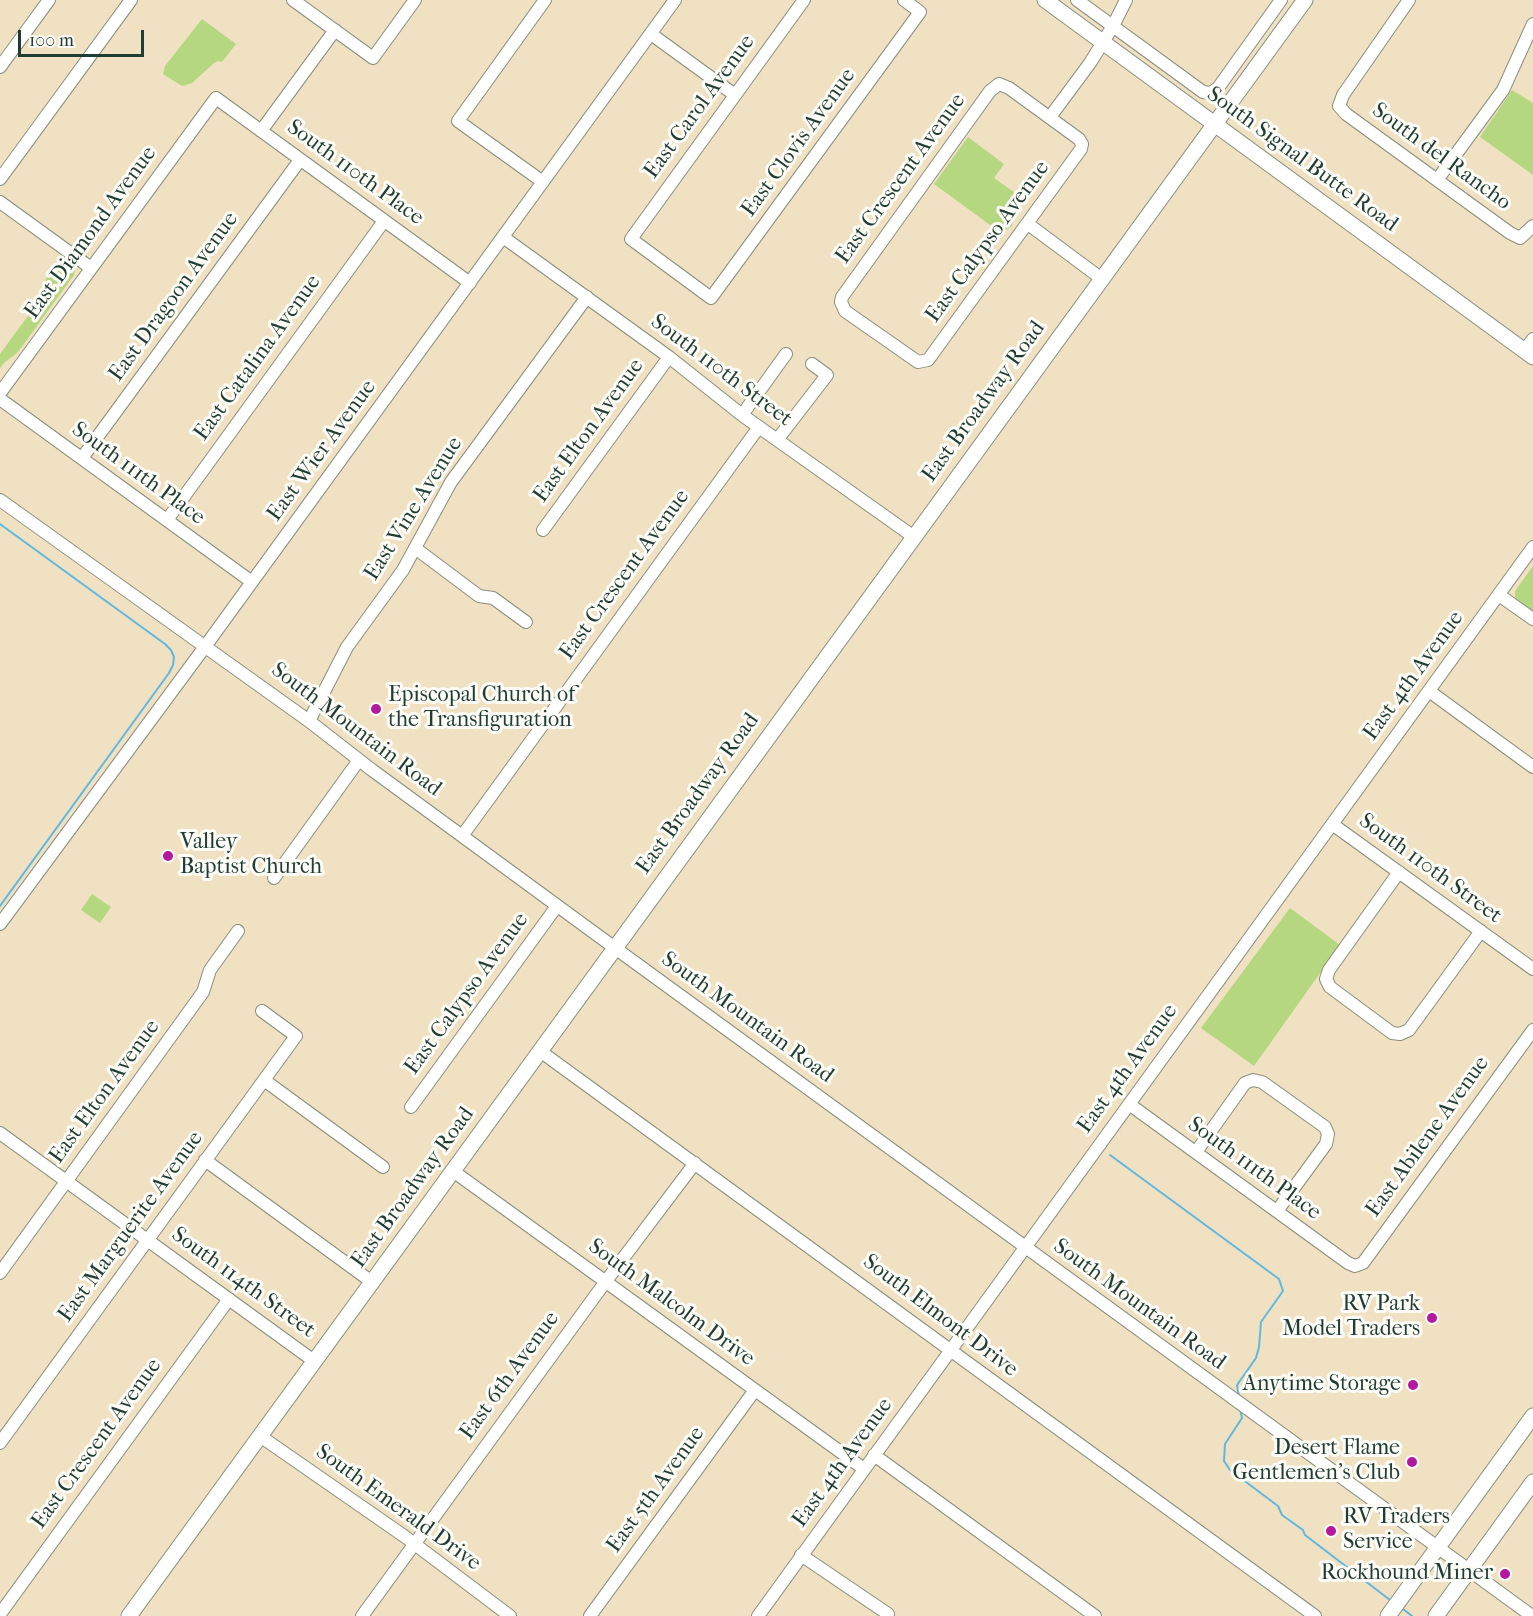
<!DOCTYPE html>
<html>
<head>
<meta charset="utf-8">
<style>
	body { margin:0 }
	#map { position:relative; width:1533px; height:1616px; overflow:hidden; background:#f0e1c3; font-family:"IM FELL French Canon",serif }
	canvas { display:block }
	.scale { position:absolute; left:18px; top:30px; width:126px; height:27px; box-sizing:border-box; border:3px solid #1f3d34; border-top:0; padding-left:8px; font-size:18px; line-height:21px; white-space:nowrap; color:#1f3d34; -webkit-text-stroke:4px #fdfcf7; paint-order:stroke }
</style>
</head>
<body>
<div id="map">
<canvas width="1533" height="1616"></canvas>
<div class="scale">100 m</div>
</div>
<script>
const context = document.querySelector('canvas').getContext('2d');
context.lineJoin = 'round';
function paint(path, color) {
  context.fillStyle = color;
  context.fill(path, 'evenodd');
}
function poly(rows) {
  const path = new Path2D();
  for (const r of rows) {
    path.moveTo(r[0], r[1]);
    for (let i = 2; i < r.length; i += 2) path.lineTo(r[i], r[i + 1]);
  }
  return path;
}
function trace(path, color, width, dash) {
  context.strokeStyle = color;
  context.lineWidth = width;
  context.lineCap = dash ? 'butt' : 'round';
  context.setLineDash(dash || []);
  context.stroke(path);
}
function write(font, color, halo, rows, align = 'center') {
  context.font = font + ' "IM FELL French Canon",serif';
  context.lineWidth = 6;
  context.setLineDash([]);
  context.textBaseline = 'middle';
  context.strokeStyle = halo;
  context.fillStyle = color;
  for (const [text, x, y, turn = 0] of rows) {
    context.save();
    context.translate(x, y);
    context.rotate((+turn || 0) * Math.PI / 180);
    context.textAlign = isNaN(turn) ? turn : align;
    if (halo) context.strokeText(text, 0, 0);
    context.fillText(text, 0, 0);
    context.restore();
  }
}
const green = poly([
	[202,19,236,44,222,62,218,61,214,63,192,83,182,86,163,74,165,66],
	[1512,90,1533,103,1533,175,1480,137],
	[968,137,1004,164,994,178,1022,198,1013,214,1012,226,1001,233,934,184],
	[71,264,75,270,74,275,18,352,5,362,0,368,0,354,36,305,40,305,45,300,47,295,41,289,47,277,47,273,58,275,58,271,63,267],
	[1533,566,1533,611,1515,598,1515,591],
	[92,894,111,907,100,923,81,910],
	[1290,908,1340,945,1254,1066,1201,1028]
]);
const stream = poly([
	[0,524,165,644,171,650,174,657,173,665,169,673,0,906],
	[1110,1155,1279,1279,1283,1291,1261,1322,1259,1347,1256,1358,1237,1385,1239,1397],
	[1240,1409,1242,1418,1225,1444,1224,1461,1230,1470,1278,1506,1282,1515,1303,1530,1305,1535,1390,1600],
	[1403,1609,1412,1616]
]);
const minor = poly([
	[293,0,373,58,415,0],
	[804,0,631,239,711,298,920,12,904,0],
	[1077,0,1203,92,1211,93,1218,88,1281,0],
	[1409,0,1343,95,1339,106,1346,114,1510,233,1520,238,1533,226],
	[651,34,735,95],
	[0,67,49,0],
	[999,84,1009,88,1079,139,1082,144,1081,149,931,356,928,360,918,362,845,311,841,302,842,297,990,91,999,84],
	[1050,117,1090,63,1113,26,1126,0],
	[261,131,335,30],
	[0,179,131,0],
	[1437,180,1503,90,1533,24],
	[543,182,458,121,545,0],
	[0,202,91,268],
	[1028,224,1102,279],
	[503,237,669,357,742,415,914,537],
	[1525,350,1533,339],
	[0,393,216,98,470,283],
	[0,399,252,582],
	[742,415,786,354],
	[777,440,827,375,812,364],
	[82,458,300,160],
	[0,500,309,721,372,770,615,948,1532,1616],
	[167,520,384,221],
	[543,530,669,357],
	[415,548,479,596,493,598,526,622],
	[1499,595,1533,619],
	[1429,691,1533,767],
	[309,721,347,647,403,570,451,482,587,297],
	[1332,824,1533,969],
	[462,836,759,427],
	[1399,872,1329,970,1326,979,1330,987,1392,1033,1400,1034,1409,1030,1481,931],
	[274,878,359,760],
	[0,924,204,648,675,0],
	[540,1051,1315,1616],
	[264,1080,383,1167],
	[1129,1104,1348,1263,1355,1266,1363,1263,1533,1030],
	[411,1107,557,906],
	[0,1133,314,1361],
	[1196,1152,1245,1083,1253,1080,1262,1082,1325,1127,1328,1134,1326,1144,1277,1211],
	[205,1160,372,1282],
	[453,1171,864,1469],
	[0,1273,203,992,210,970,238,931],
	[260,1436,404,1536,510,1616],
	[0,1443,296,1036,262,1011],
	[874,1455,1095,1616],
	[801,1555,888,1614],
	[0,1614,229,1299],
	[362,1616,606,1281,695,1163],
	[590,1616,755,1390],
	[758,1616,1533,547]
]);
const major = poly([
	[1045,0,1533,357],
	[129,1616,1305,0],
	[1388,1616,1533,1416],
	[1436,1616,1533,1482]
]);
const markers = [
	[376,709,6,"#b5179e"],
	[168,856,6,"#b5179e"],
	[1432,1318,6,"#b5179e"],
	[1413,1385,6,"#b5179e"],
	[1412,1462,6,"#b5179e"],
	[1331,1531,6,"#b5179e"],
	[1505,1574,6,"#b5179e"]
];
const streetNames = [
	["East Carol Avenue",700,107,-54],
	["East Clovis Avenue",799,143,-54],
	["South del Rancho",1441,157,36],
	["South Signal Butte Road",1302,160,36],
	["South 110th Place",355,173,36],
	["East Crescent Avenue",901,179,-54],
	["East Diamond Avenue",91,233,-54],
	["East Calypso Avenue",988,242,-54],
	["East Dragoon Avenue",174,297,-54],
	["East Catalina Avenue",258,358,-54],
	["South 110th Street",721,371,37],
	["East Broadway Road",984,402,-54],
	["East Elton Avenue",589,431,-54],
	["East Wier Avenue",322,451,-54],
	["South 111th Place",138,474,36],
	["East Vine Avenue",414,509,-58],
	["East Crescent Avenue",625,575,-54],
	["East 4th Avenue",1414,676,-54],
	["South Mountain Road",356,730,37],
	["East Broadway Road",698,794,-54],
	["South 110th Street",1430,869,36],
	["East Calypso Avenue",467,994,-54],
	["South Mountain Road",747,1018,36],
	["East 4th Avenue",1128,1069,-54],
	["East Elton Avenue",105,1092,-54],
	["East Abilene Avenue",1428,1137,-54],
	["South 111th Place",1254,1169,36],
	["East Broadway Road",413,1188,-54],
	["East Marguerite Avenue",131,1227,-54],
	["South 114th Street",243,1283,36],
	["South Malcolm Drive",671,1303,36],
	["South Mountain Road",1139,1305,36],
	["South Elmont Drive",940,1316,37],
	["East 6th Avenue",510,1376,-54],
	["East Crescent Avenue",97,1444,-54],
	["East 4th Avenue",843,1463,-54],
	["East 5th Avenue",656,1490,-54],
	["South Emerald Drive",398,1508,36]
];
const poiNames = [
	["Episcopal Church of",388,696,"left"],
	["the Transfiguration",388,721,"left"],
	["Valley",180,843,"left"],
	["Baptist Church",180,868,"left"],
	["RV Park",1420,1305],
	["Model Traders",1420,1330],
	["Anytime Storage",1401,1385],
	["Desert Flame",1400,1449],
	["Gentlemen's Club",1400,1474],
	["RV Traders",1343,1518,"left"],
	["Service",1343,1543,"left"],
	["Rockhound Miner",1493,1574]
];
paint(green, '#b4d77f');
trace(stream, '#61b8de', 2);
trace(minor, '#888f7c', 14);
trace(major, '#888f7c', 17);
trace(minor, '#fff', 12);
trace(major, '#fff', 15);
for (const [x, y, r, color] of markers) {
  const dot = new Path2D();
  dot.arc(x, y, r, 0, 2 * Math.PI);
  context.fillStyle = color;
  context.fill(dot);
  trace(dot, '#fdfcf7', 2);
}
write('22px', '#1f3d34', '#fdfcf7', streetNames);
write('22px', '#1f3d34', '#fdfcf7', poiNames, 'right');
</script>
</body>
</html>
